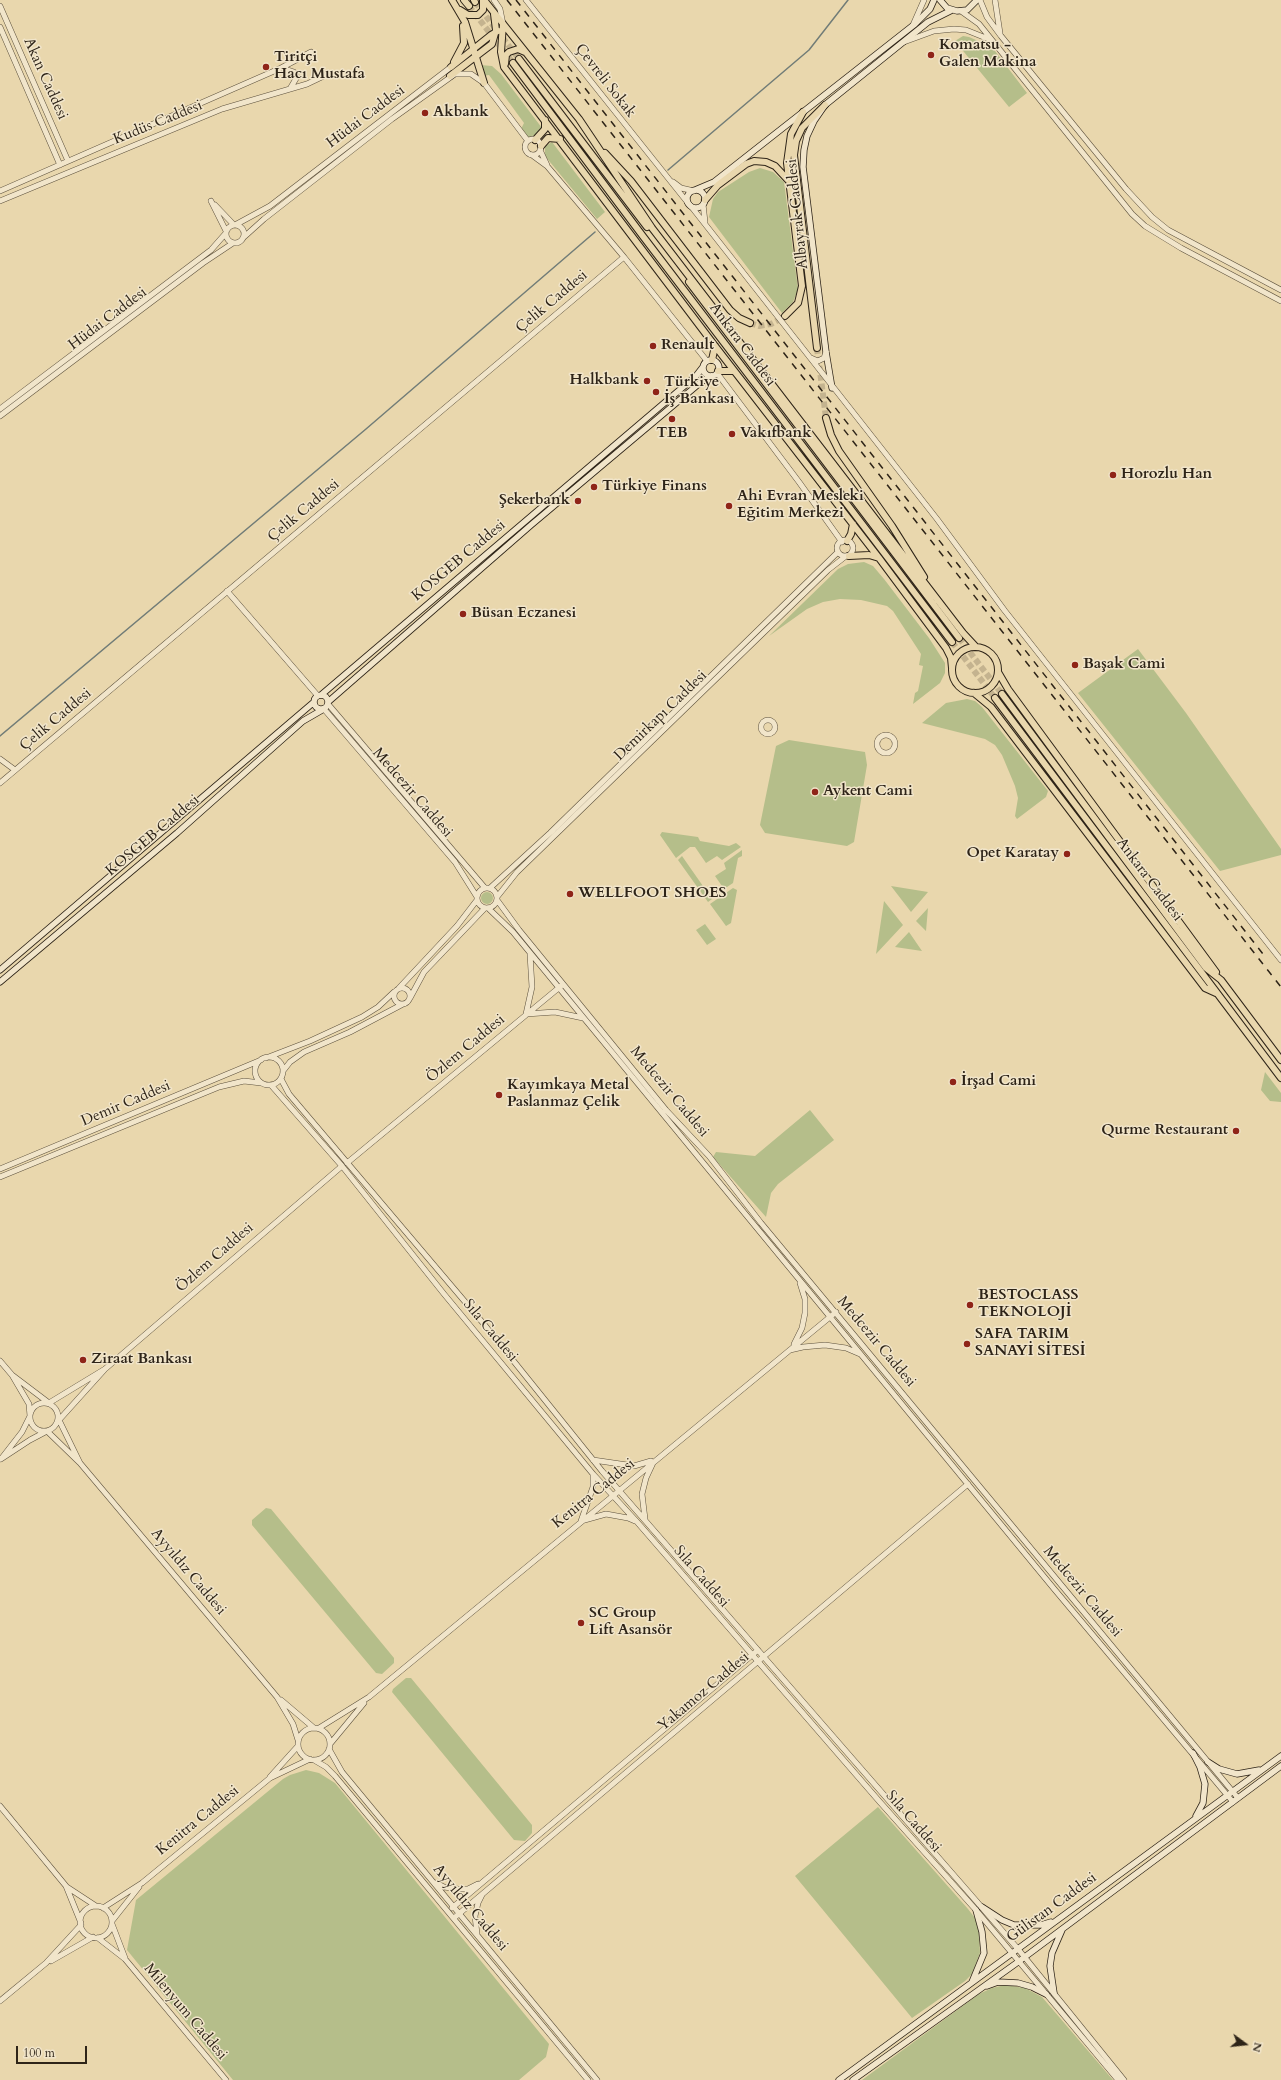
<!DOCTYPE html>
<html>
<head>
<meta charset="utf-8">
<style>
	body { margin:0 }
	#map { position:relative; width:1281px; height:2080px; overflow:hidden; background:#e9d7ad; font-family:Cardo,serif }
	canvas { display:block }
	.north { position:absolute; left:1225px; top:2024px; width:40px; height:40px; -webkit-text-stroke:3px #f1e5ca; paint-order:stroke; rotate:105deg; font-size:11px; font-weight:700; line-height:16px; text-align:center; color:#2e2418 }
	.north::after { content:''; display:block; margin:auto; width:14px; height:18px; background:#2e2418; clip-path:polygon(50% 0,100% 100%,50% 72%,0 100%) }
	.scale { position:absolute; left:16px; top:2046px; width:71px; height:18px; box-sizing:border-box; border:2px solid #2e2418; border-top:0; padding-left:5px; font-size:12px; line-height:14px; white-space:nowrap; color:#2e2418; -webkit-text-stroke:3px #f1e5ca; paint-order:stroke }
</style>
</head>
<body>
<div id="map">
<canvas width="1281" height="2080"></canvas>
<div class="north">N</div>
<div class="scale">100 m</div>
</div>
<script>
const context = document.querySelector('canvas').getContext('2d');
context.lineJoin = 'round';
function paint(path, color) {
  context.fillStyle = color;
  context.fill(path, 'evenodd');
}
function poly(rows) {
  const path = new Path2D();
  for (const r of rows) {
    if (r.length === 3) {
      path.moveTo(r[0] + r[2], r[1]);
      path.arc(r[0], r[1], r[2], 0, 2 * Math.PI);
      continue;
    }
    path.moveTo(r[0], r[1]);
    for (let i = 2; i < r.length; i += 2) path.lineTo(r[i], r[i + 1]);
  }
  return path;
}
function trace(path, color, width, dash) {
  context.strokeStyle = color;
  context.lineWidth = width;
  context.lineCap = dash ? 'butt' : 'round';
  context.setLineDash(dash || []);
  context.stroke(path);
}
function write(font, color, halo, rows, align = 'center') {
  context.font = font + ' Cardo,serif';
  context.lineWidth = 3;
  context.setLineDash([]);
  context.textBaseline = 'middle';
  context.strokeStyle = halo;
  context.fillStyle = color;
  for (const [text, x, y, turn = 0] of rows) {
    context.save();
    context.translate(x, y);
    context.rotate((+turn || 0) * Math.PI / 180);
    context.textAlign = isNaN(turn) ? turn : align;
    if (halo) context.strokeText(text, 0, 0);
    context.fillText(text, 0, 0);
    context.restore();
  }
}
const green = poly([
	[963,36,969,37,992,47,1027,93,1009,107,955,41],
	[480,65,492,66,501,74,542,128,538,134,527,138,521,129,524,123,489,75,483,76],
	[552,142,605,212,597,219,545,156,545,146],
	[760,168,773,172,784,182,798,289,793,302,782,313,709,217,713,199,718,192,749,172],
	[864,562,873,566,884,579,929,638,945,663,945,673,940,683,913,704,915,693,918,691,923,666,919,665,921,654,893,611,887,606,861,600,840,599,823,602,807,609,769,636,838,569,848,564],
	[1138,649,1186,713,1281,849,1281,855,1220,871,1078,693],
	[967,699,975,701,982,707,1048,791,1046,797,1017,819,1015,816,1018,798,1015,786,1002,755,995,745,985,739,922,723,946,703],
	[789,740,865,752,867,765,854,842,847,846,765,833,760,825,776,746],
	[662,832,698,837,700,841,729,846,736,843,741,847,722,860,717,856,706,863,695,847,690,847,676,858,660,835],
	[742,850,742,856,738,858,733,883,724,889,715,876,726,869,724,863],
	[682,856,712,899,708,902,678,860],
	[891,886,928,892,911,912],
	[733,888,737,890,731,923,726,926,710,904],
	[487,898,6],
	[884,901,903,925,876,954],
	[928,908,926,931,916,921],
	[705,924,716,939,707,945,696,930],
	[909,932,922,951,895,947],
	[1265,1072,1281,1093,1281,1102,1270,1101,1261,1090],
	[810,1110,834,1140,778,1184,771,1193,766,1217,713,1157,716,1152,755,1156],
	[266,1508,271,1509,394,1658,394,1663,382,1674,376,1673,252,1525,252,1520],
	[406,1678,411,1678,532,1825,532,1833,525,1841,514,1840,392,1692,393,1689],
	[306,1770,319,1773,335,1783,549,2044,546,2057,519,2080,233,2080,127,1950,136,1900,283,1779,290,1775],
	[878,1807,968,1909,975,1918,979,1932,980,1953,972,1974,965,1981,912,2018,795,1876],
	[1005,1985,1025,1988,1042,1997,1113,2080,862,2080,979,1994,992,1988]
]);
const stream = poly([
	[668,170,809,50,848,0],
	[0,736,366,429,595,232]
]);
const trunkTunnel = poly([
	[475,2,519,59],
	[469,6,513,63],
	[750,323,759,326,771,324,784,317],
	[817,348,826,418],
	[959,638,1002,694],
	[952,642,995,698]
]);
const tertiary = poly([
	[494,0,500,9,503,24],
	[526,0,688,203],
	[980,0,987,17,1001,36,1126,189,1152,217,1168,230,1281,290],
	[995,0,1000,33],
	[0,6,68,161],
	[961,11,979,24,1132,214,1145,226,1181,248,1281,301],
	[913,25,924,0],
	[0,27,60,165],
	[904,42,934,31,954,29,966,30,991,40],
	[282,68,294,72,297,77,291,87],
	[533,147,8],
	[540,150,547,165],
	[532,155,547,166,624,257,707,361],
	[673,182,681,188,694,191],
	[0,191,281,68,311,52],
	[0,201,222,109,307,84,328,74],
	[211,201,226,231],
	[703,204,705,222],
	[215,205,234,225],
	[690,205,937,519,1005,611,1281,960],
	[235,234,9],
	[235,225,270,206,451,67],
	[244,237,264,219,392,119,455,74,471,74,484,83,528,141],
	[811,358,818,361,824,358,826,352],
	[717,373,799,482,842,542],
	[0,409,211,250,226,233],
	[0,416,203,263,233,243],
	[845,548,8],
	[227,591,318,696],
	[328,704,485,888],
	[324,709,455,862,477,897],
	[768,727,7],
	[886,744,9],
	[0,759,15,770],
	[0,783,624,257],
	[487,898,10],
	[490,888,550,833,838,552],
	[497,897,517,872,828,570,846,556],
	[497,900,519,930,666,1110,709,1156,761,1223,1238,1798],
	[488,908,513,932,1055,1590,1233,1802],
	[530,954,532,987,526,1014,555,1012,583,1018],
	[402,996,8],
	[399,988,457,926,477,900],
	[410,998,424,972,485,908],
	[269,1071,14],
	[266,1058,310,1041,362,1017,378,1007,394,992],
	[283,1071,290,1062,304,1052,350,1032,403,1004],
	[281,1079,289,1094,483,1323,602,1471,1018,1949,1124,2080],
	[271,1085,342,1166,444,1294,593,1474,638,1523,879,1801,976,1910,1118,2080],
	[347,1163,561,986],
	[0,1169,261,1060],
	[0,1177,219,1087,244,1081,261,1083],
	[794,1344,802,1328,805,1313,805,1299,800,1283],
	[790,1350,803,1347,825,1345,846,1348,860,1354],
	[0,1361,12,1375],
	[105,1369,59,1420,80,1463,47,1431,30,1440,1,1459,22,1432,30,1416,29,1404,12,1375,49,1403,105,1369],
	[105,1369,342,1166],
	[44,1417,14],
	[593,1460,634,1466,651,1461],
	[80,1463,277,1697,293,1724,298,1740],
	[593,1474,593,1487,581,1521,606,1514,628,1518,635,1521],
	[645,1519,642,1494,646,1478,653,1463],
	[281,1700,314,1728],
	[314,1744,16],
	[319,1728,369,1697,836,1312],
	[330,1744,364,1703],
	[329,1749,342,1772,597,2080],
	[314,1760,326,1767,335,1776,588,2080],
	[270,1777,298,1746],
	[0,1806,66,1886,81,1923],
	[436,1883,444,1887,458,1889,468,1889,478,1884],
	[67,1887,96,1906],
	[96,1922,16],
	[103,1908,142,1883,270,1778,310,1759],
	[452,1908,758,1650],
	[454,1918,968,1484],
	[112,1921,139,1887],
	[112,1924,125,1958],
	[477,1934,475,1916,478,1903,482,1895],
	[98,1938,125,1959,226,2080],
	[51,1961,93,1937],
	[0,2001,46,1963,81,1925]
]);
const secondary = poly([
	[940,0,947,8,957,11,967,10,977,0],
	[695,190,714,182,915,24,930,9,934,0],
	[696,199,9],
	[711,368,8],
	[832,388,826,352,803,167,804,150,807,136,814,121,825,105,928,22,952,10],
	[321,702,7],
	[321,695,696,376,703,367],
	[328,702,531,525,701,382,711,376],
	[0,970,314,702],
	[0,982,177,833,303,721,322,710],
	[1193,1753,1200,1767,1205,1784,1203,1803,1196,1816],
	[1208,1762,1219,1769,1237,1774,1259,1770],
	[982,1907,1002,1920,1014,1925,1041,1925,1051,1922],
	[972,1982,984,1953,982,1932,976,1910],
	[987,1986,998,1982,1018,1983,1032,1987,1046,1994],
	[1054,1993,1050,1966,1052,1953,1062,1930],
	[839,2080,1281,1756],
	[853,2080,1018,1962,1281,1766]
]);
const trunk = poly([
	[452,0,465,22,484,83],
	[464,0,469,6],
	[474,0,475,2],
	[484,0,579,119,652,228,963,633,976,647],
	[460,10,468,15,478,15,483,10,483,0],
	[503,24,501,52,504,67,715,346,879,558,946,648,951,658,952,668],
	[519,59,647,227],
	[454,62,464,43,463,26],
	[513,63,642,235,952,642],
	[505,64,506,55,509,52,518,49,525,52],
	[451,67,491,35,498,31],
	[450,76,492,44,496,30,494,14],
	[535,140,545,129,545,120],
	[541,146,548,138,560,139],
	[605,153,631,181,730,310,739,318,750,323],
	[705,200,718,185,746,164,754,161,766,162,775,166,788,180],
	[689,282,959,638],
	[785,316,798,303,802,286,787,163,791,134,803,112],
	[817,348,794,155,796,141,802,128,825,105],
	[712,360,715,346],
	[718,371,734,371],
	[826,418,831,435,839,451,892,526,924,577],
	[847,541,851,534,853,524],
	[849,556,869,555,879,558],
	[975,670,23],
	[998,672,1008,689,1216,972],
	[974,693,991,707,1205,988,1216,993],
	[1002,694,1206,968,1221,980,1281,1060],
	[995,698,1281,1078]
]);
const rail = poly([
	[507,0,1281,987],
	[516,0,1263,954]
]);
const markers = [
	[931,55,4,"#8f2418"],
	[266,67,4,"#8f2418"],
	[425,113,4,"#8f2418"],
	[653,346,4,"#8f2418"],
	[647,381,4,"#8f2418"],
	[656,392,4,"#8f2418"],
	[672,419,4,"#8f2418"],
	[732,434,4,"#8f2418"],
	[1113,475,4,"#8f2418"],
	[594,487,4,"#8f2418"],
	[578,501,4,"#8f2418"],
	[729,506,4,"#8f2418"],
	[463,614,4,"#8f2418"],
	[1075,665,4,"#8f2418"],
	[815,792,4,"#8f2418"],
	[1067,854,4,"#8f2418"],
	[570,894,4,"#8f2418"],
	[953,1082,4,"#8f2418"],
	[499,1095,4,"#8f2418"],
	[1236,1131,4,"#8f2418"],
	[970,1305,4,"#8f2418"],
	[967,1344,4,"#8f2418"],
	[83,1360,4,"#8f2418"],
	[581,1623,4,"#8f2418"]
];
const poiNames = [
	["Komatsu -",939,46],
	["Galen Makina",939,63],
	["Tiritçi",274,58],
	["Hacı Mustafa",274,75],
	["Akbank",433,113],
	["Renault",661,346],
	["Halkbank",639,381,"right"],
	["Türkiye",664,383],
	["İş Bankası",664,400],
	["TEB",672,434,"center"],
	["Vakıfbank",740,434],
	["Horozlu Han",1121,475],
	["Türkiye Finans",602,487],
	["Ahi Evran Mesleki",737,497],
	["Eğitim Merkezi",737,514],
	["Şekerbank",570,501,"right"],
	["Büsan Eczanesi",471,614],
	["Başak Cami",1083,665],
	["Aykent Cami",823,792],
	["Opet Karatay",1059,854,"right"],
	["WELLFOOT SHOES",578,894],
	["İrşad Cami",961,1082],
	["Kayımkaya Metal",507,1086],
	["Paslanmaz Çelik",507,1103],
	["Qurme Restaurant",1228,1131,"right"],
	["BESTOCLASS",978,1296],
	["TEKNOLOJİ",978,1313],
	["SAFA TARIM",975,1335],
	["SANAYİ SİTESİ",975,1352],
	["Ziraat Bankası",91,1360],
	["SC Group",589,1614],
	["Lift Asansör",589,1631]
];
const streetNames = [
	["Akan Caddesi",45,79,66],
	["Çevreli Sokak",605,81,52],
	["Hüdai Caddesi",366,117,-37],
	["Kudüs Caddesi",158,123,-22],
	["Albayrak Caddesi",798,214,-96],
	["Çelik Caddesi",552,302,-40],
	["Hüdai Caddesi",108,319,-37],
	["Ankara Caddesi",742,345,53],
	["Çelik Caddesi",304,511,-40],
	["KOSGEB Caddesi",459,561,-40],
	["Demirkapı Caddesi",661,716,-44],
	["Çelik Caddesi",56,720,-40],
	["Medcezir Caddesi",412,793,49],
	["KOSGEB Caddesi",153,836,-40],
	["Ankara Caddesi",1149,880,53],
	["Özlem Caddesi",466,1049,-40],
	["Medcezir Caddesi",669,1092,50],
	["Demir Caddesi",126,1104,-23],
	["Özlem Caddesi",215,1258,-41],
	["Sıla Caddesi",490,1331,50],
	["Medcezir Caddesi",876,1342,50],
	["Kenitra Caddesi",594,1494,-39],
	["Ayyıldız Caddesi",188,1572,50],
	["Sıla Caddesi",701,1577,49],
	["Medcezir Caddesi",1082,1592,50],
	["Yakamoz Caddesi",704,1692,-40],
	["Kenitra Caddesi",198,1821,-39],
	["Sıla Caddesi",913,1822,49],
	["Ayyıldız Caddesi",470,1908,50],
	["Gülistan Caddesi",1052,1908,-36],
	["Milenyum Caddesi",185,2012,50]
];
paint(green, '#b5be8a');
trace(stream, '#717c77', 1.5);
trace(trunkTunnel, '#c4b38f', 6, [6, 3]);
trace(tertiary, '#5d513d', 6);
trace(secondary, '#2e2418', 7);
trace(trunk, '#2e2418', 8);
trace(tertiary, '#f1e5ca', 5);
trace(secondary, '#f1e5ca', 5.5);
trace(trunk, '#e9d7ad', 6);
trace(rail, '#2e2418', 1.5, [7, 7]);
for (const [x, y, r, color] of markers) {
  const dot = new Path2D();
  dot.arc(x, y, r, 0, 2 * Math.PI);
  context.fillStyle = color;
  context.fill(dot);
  trace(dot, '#f1e5ca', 1.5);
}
write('bold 15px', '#2e2418', '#f1e5ca', poiNames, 'left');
write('15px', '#2e2418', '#f1e5ca', streetNames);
</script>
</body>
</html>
